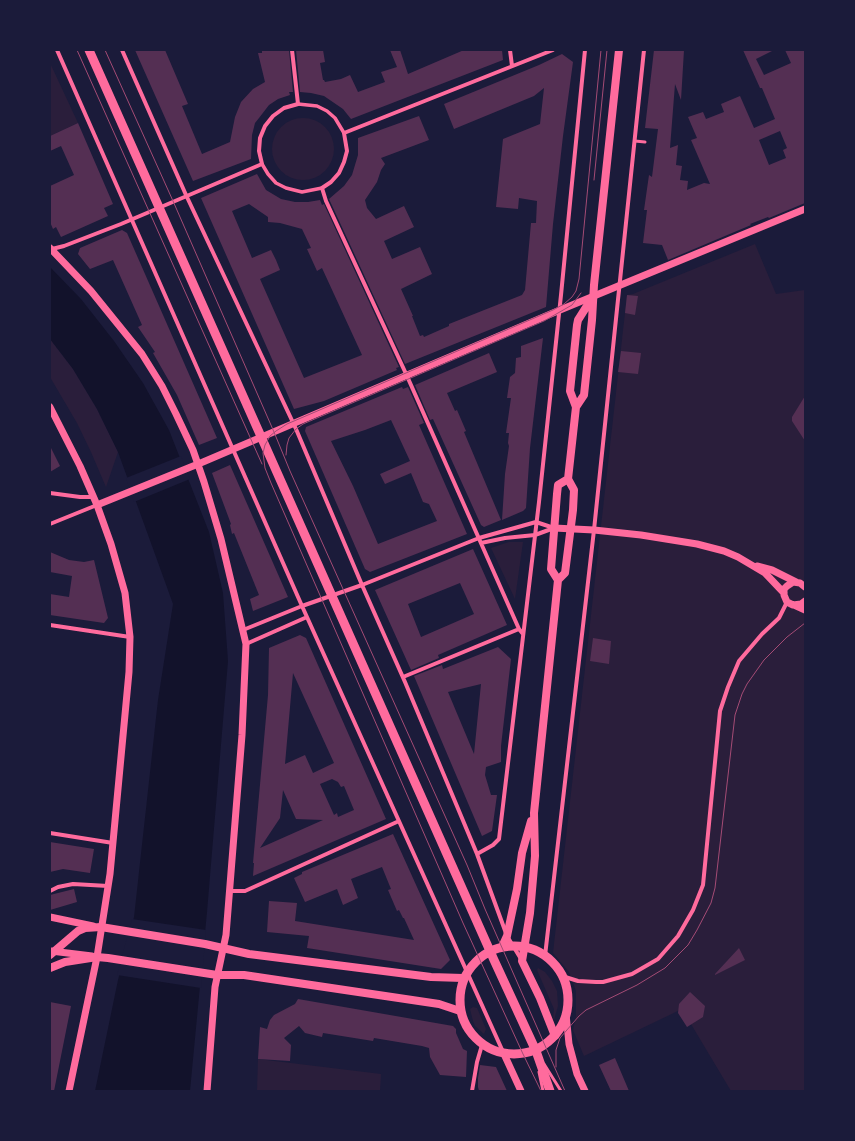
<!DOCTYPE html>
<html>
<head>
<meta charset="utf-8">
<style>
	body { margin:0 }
	#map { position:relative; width:855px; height:1141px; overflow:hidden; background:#1b1b3a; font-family:Overpass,sans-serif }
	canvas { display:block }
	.frame { position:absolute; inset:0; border:51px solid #1b1b3a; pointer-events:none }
</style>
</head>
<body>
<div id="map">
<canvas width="855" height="1141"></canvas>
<div class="frame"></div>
</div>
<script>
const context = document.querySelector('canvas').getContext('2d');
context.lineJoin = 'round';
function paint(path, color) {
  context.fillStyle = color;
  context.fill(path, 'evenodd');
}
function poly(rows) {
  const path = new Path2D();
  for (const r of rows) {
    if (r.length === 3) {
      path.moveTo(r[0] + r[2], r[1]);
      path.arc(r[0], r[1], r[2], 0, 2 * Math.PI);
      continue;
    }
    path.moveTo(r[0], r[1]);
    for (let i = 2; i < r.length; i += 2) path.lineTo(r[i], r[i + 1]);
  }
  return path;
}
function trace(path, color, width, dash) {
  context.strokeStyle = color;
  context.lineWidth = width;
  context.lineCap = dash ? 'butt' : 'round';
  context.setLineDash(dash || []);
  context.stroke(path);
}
const green = poly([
	[50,63,78,123,50,136],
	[303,149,31],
	[755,244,776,294,805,290,805,1091,731,1091,682,1009,584,1056,573,1030,576,1016,576,991,569,972,553,953,627,295,633,294],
	[50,339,73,369,97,409,118,452,106,487,91,452,77,423,50,377],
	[509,542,523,542,515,599,491,548],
	[538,968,545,972,552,981,557,991,558,1006,554,1020,553,1018,554,1009,537,970],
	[473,1007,477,1008,486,1029,484,1034,475,1026,473,1021,470,1009],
	[258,1059,381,1074,380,1091,257,1091]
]);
const water = poly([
	[50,267,81,299,114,341,143,383,169,430,209,532,223,593,228,661,207,912,190,1091,95,1091,118,980,134,917,158,700,173,604,118,452,97,409,73,369,50,339]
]);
const pier = poly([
	[181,456,190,479,134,502,126,478],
	[132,919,206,930,201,988,117,975]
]);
const building = poly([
	[135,50,165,50,188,104,182,106,202,154,230,142,235,117,241,102,253,89,265,82,258,53,262,53,262,50,289,50,293,92,289,92,290,95,278,99,269,105,259,118,255,123,252,135,251,159,193,181],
	[296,50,323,50,325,62,320,63,323,80,324,80,325,82,341,79,350,75,358,92,385,82,381,72,397,67,390,50,400,50,408,74,464,50,502,50,503,60,351,119,343,109,324,96,311,93,300,92],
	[654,50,684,50,681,100,675,84,670,148,678,145,676,165,682,166,680,180,688,181,687,190,704,183,710,184,691,140,697,138,688,117,703,112,706,119,724,112,721,104,740,96,754,128,775,119,762,88,760,88,743,50,774,50,756,59,764,75,791,63,785,50,805,50,805,203,769,218,768,217,750,224,751,225,668,260,662,245,643,243,647,210,644,210,649,175,652,177,658,129,645,128],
	[780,131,787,148,783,150,786,158,769,165,759,140],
	[562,54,573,62,563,136,553,224,546,307,405,364,329,199,344,186,352,175,358,155,358,138,419,116,429,140,381,158,385,164,381,170,377,182,365,200,367,208,376,219,404,206,414,227,384,241,392,259,420,247,432,274,401,289,413,316,412,316,420,336,423,335,424,337,449,326,449,324,522,295,525,290,531,223,536,223,537,201,519,198,518,209,496,207,503,139,540,124,544,88,534,96,454,129,444,104,539,65],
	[78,123,113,204,104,208,108,216,61,237,56,227,53,229,50,222,50,186,74,175,61,146,50,151,50,136],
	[257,174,266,190,281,199,295,202,308,202,320,200,322,205,324,204,399,367,396,368,397,370,324,401,294,409,201,198],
	[249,204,268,217,268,222,280,223,302,229,311,248,307,249,317,271,322,268,362,355,304,378,260,279,280,270,276,260,271,250,252,258,232,211],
	[122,230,127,233,217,438,199,445,177,395,153,353,155,352,138,327,142,325,113,260,90,269,78,254,80,248],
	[627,295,638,296,635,315,625,313],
	[543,338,530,448,526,508,523,511,502,520,505,474,509,446,508,443,509,433,506,433,511,398,507,398,510,377,515,373,516,358,521,357,521,346],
	[621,351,641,353,638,374,618,372],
	[489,353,497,372,447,393,455,411,457,410,466,431,464,432,501,520,484,527,481,525,433,419,430,420,415,385],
	[402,387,403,389,408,387,424,423,419,425,467,534,370,572,365,569,305,431,306,427],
	[391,420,410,461,380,474,385,484,411,473,423,502,429,504,437,521,378,544,353,486,331,441,365,430],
	[805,396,805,441,792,421,792,417],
	[50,446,60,466,50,472],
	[230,465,288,597,253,611,250,599,259,595,234,533,232,534,230,525,231,524,212,473],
	[473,549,507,625,438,655,439,658,411,670,375,590],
	[460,583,474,614,421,637,408,604],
	[50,552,69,560,84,562,94,560,108,618,104,623,50,615,50,594,69,597,72,576,50,572],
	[300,635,306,638,386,819,253,876,254,863,253,863,268,695,269,648],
	[293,673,334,763,313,773,305,755,285,764],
	[332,779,338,782,341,787,344,786,354,810,338,817,337,813,334,815,320,784],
	[283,790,296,819,323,820,260,848,280,818],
	[593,638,611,641,609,664,590,661],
	[498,647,511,659,501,746,501,762,486,767,485,775,491,795,497,795,492,831,482,836,414,676,442,665,443,669],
	[481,684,474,754,448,692],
	[393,834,450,960,441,969,307,948,309,936,267,932,269,901,297,903,295,921,414,940,404,918,403,918,399,910,397,911,388,890,391,889,382,867,351,879,358,898,343,905,337,889,305,902,294,878,302,874,302,872],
	[50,842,94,849,90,873,63,869,50,872],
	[74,889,77,902,50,910,50,895],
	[739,948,745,960,715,975,715,974],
	[690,992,705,1006,703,1017,687,1027,678,1013,679,1004],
	[298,999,453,1026,456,1029,456,1033,463,1049,467,1051,466,1077,440,1075,430,1057,429,1048,422,1046,374,1038,373,1041,323,1033,322,1037,305,1033,299,1026,284,1038,291,1045,290,1061,258,1059,260,1027,267,1029,270,1020,274,1015,295,1004],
	[50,1002,71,1006,54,1091,50,1090],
	[615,1058,629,1091,611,1091,599,1065],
	[480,1065,496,1067,507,1091,479,1091,478,1087,478,1078]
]);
const service = poly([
	[635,141,645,142],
	[544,1064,561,1091],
	[539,1072,543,1091]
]);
const pedestrian = poly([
	[298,104,317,106,327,111,335,118,344,133],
	[262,164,268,174,276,183,286,188,302,192,322,188]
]);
const minor = poly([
	[57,50,302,606,504,1054],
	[122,50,186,195,296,429,362,585,405,682,477,854,507,936,521,959],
	[510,50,512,66],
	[52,249,64,246,121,224,262,164,259,151,260,138,265,126,273,116,284,108,298,104,292,50],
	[50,493,80,497,93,497],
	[50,524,97,505],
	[481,543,505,538,535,535,554,528],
	[50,625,130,637],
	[243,630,302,606,362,585,479,538,536,522,554,528],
	[523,634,519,629,407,376,326,201,322,188,331,182,339,173,344,162,347,151,344,133,553,50],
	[246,644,307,617],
	[403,677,519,629],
	[50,833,113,843],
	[477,854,493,845,499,839,539,502,561,295,585,50],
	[50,891,58,887,73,884,108,886],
	[229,891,245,891,399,821],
	[545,956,594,530,644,50],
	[562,976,578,981,596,982,603,982,632,974,658,959,678,936,693,910,703,885,720,711,728,687,739,661,762,634,779,618,787,602],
	[472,1091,477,1062,482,1045]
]);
const tertiary = poly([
	[50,248,91,291,142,354,162,386,176,414,193,450,204,482,221,539,246,644,242,735,226,935,215,987,207,1091],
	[50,407,80,466,97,505,111,544,125,593,130,637,129,672,110,874,97,957,69,1091],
	[97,505,203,462,560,310,805,209],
	[554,528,594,530,641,535,697,544,724,551,738,557,765,573,784,593],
	[757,566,772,570,796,582],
	[805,587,800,583,793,582,787,586,784,589,784,595,787,602,793,605,801,604,805,601],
	[794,605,805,610],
	[50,917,93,926],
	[51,951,92,956],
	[566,1014,569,1044,577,1074,585,1091],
	[504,1054,521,1091]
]);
const secondary = poly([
	[576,407,584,395,592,320,594,285,619,50],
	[558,580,565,573,573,510,574,490,568,479,576,407,570,391,577,325,578,320,592,298],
	[502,947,507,936,517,889,522,853,531,821],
	[50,955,78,931,85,928,101,927,205,944,249,954,431,977,463,978],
	[50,968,65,962,97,957,108,958,217,975,244,975,439,1004,460,1011],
	[555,1036,540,998,522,961,530,913,535,856,534,813,558,580,551,569,557,494,558,485,568,479]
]);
const primary = poly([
	[89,50,494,960,536,1051,550,1091],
	[514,1000,54]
]);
const tram = poly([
	[77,50,262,464],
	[105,50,173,201,274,432,290,471,467,865,485,909,565,1091],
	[594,180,607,50],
	[286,455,287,445,289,438,296,429,303,424,544,321,572,305,581,293],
	[556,1067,556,1050,560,1038,579,1016,586,1010,637,985,665,968,688,945,697,930,711,903,715,888,735,715,742,694,747,684,764,660,787,637,805,623],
	[541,1091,523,1054,463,923,271,483,265,468,263,453,265,445,270,436,276,431,287,424,553,310,564,304,572,297,576,291,579,279,601,50]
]);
paint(green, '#2a1e3b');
paint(water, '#12122b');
paint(pier, '#1b1b3a');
paint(building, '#542f53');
trace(service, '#ff6b9d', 3);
trace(pedestrian, '#ff6b9d', 3.5);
trace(minor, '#ff6b9d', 4);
trace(tertiary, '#ff6b9d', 7);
trace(secondary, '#ff6b9d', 8);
trace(primary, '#ff6b9d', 9);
trace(tram, '#a44b75', 1);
</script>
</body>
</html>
